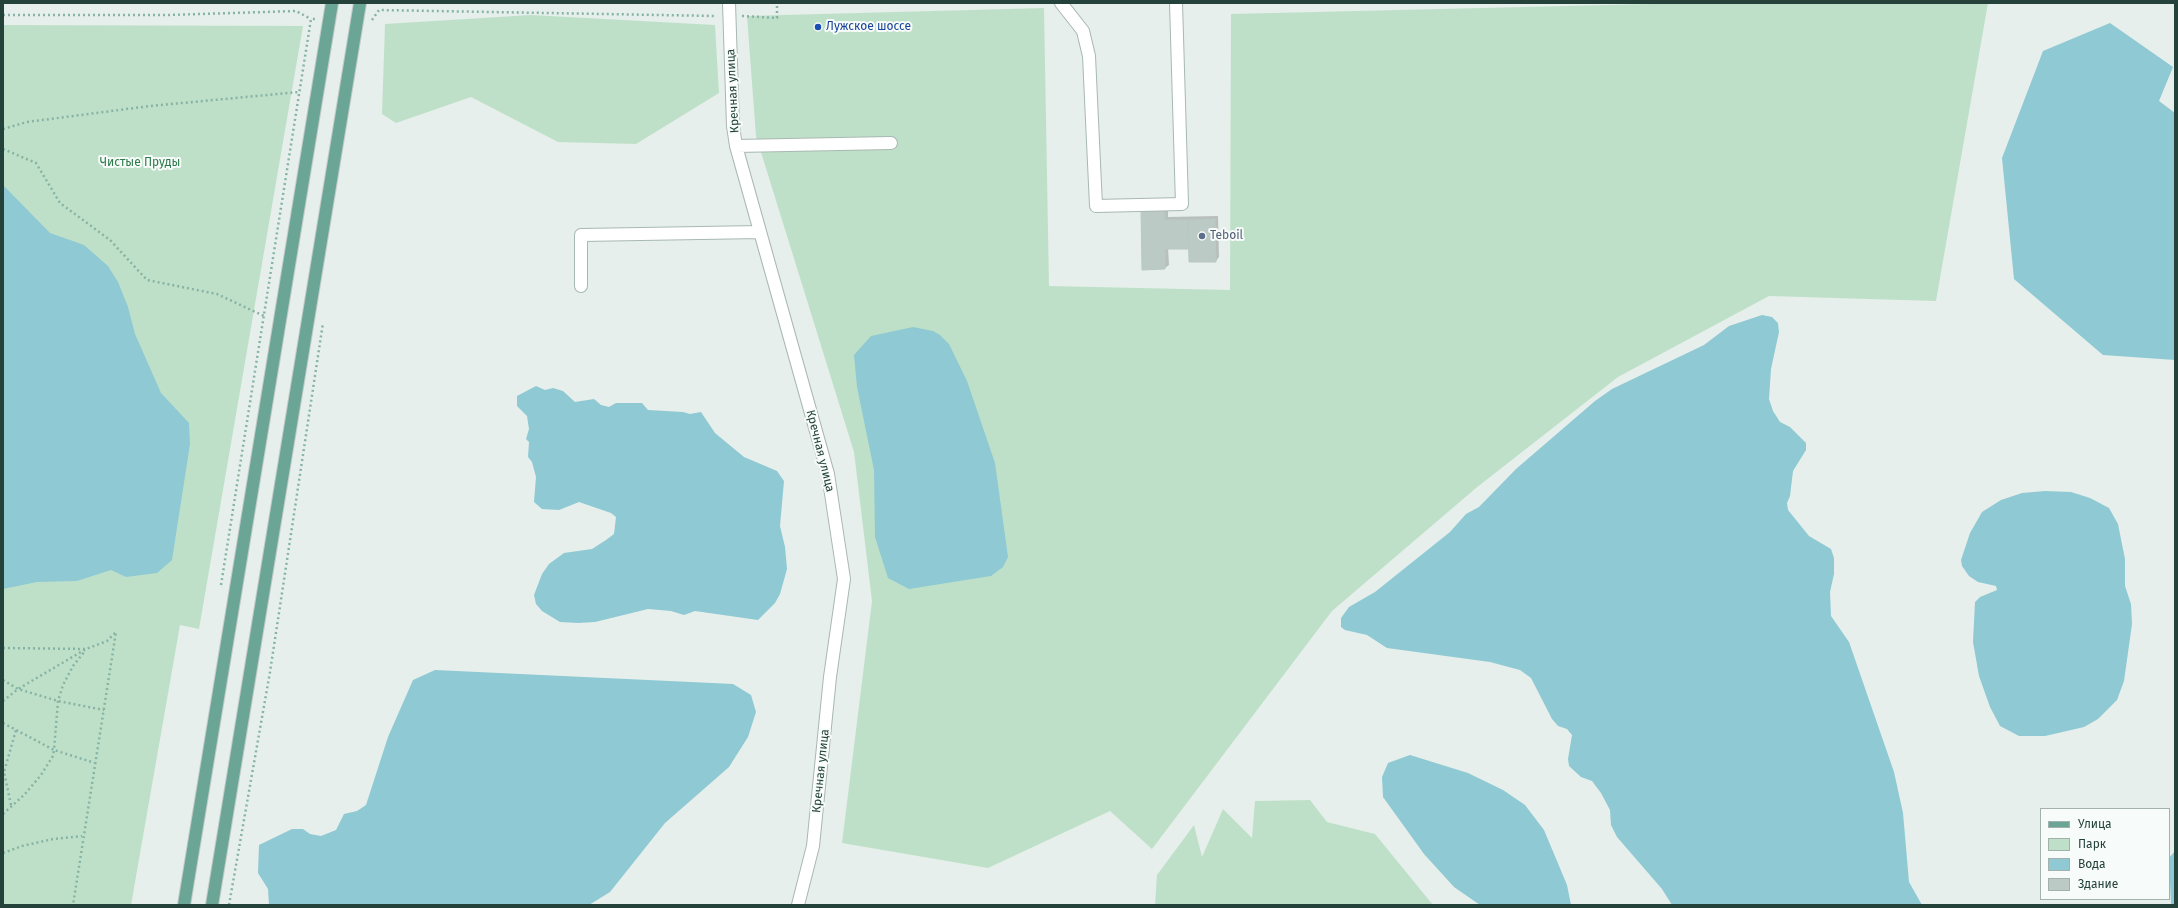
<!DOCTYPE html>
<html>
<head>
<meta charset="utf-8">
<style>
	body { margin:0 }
	#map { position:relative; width:2178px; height:908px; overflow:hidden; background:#e6efeb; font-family:"Fira Sans",sans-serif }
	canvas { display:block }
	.frame { position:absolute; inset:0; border:4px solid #24423a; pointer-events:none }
	.legend { position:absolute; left:2040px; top:808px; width:130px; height:92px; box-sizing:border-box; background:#f7fbf9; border:1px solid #a3b1ad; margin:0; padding:5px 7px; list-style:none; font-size:12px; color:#24423a }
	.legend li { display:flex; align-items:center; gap:8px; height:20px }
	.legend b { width:20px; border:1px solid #a3b1ad }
</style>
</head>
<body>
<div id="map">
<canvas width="2178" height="908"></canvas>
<div class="frame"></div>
<ul class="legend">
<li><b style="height:5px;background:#6aa596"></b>Улица</li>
<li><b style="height:11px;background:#bfe0c8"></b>Парк</li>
<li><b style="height:11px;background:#8ec9d4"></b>Вода</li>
<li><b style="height:11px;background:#bbcac4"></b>Здание</li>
</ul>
</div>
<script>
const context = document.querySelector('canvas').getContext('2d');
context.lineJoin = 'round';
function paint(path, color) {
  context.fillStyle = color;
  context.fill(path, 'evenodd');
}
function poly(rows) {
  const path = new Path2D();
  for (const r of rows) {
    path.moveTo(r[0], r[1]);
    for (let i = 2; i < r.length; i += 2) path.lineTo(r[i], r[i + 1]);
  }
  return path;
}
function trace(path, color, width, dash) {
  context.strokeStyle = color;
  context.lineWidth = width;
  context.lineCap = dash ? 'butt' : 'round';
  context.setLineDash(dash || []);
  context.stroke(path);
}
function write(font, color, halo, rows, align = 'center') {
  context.font = font + ' "Fira Sans",sans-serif';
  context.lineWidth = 4;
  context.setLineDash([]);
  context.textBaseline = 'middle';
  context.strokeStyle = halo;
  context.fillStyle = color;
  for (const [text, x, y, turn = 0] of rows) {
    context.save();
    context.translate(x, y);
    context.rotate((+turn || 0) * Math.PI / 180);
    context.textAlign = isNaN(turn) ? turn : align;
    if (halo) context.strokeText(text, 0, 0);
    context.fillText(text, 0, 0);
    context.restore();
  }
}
const green = poly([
	[1691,3,1988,3,1936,301,1769,296,1618,377,1476,488,1332,611,1152,849,1110,811,988,868,842,843,872,601,854,452,756,136,747,16,1044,8,1049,286,1230,290,1231,14],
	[531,15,715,25,719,93,636,144,558,142,471,97,396,123,382,114,385,24],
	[3,25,303,26,199,629,180,625,131,905,3,905],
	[1310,800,1327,822,1375,834,1433,905,1155,905,1157,875,1194,825,1202,857,1223,809,1252,838,1255,801]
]);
const water = poly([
	[2110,23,2173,67,2159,101,2175,113,2175,360,2103,355,2014,279,2002,158,2043,51],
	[3,185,50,233,84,245,108,266,118,282,128,307,135,334,161,393,189,423,190,444,172,560,157,573,126,577,111,570,77,581,37,582,3,589],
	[1762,315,1772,317,1778,323,1779,332,1771,369,1769,399,1773,411,1780,422,1790,427,1806,443,1806,450,1793,471,1790,496,1787,503,1788,510,1809,536,1831,549,1834,558,1834,574,1830,592,1831,616,1849,642,1894,772,1903,813,1909,882,1922,905,1672,905,1662,889,1617,837,1611,825,1610,810,1601,793,1592,781,1581,777,1569,766,1568,759,1572,735,1567,729,1558,726,1552,719,1531,678,1520,670,1490,662,1387,648,1367,635,1345,630,1341,627,1341,618,1349,607,1375,592,1450,532,1466,514,1479,507,1516,469,1595,401,1612,389,1704,345,1729,326],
	[913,327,933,331,940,335,949,344,967,381,995,463,1008,557,1003,567,991,576,909,589,888,578,875,537,874,470,857,387,854,355,871,336],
	[536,386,545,390,553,388,563,391,575,402,594,399,601,405,609,407,616,403,642,403,648,410,683,412,690,414,701,412,715,433,744,457,777,471,784,481,780,526,785,547,787,569,780,594,775,603,758,620,695,611,684,615,671,611,648,609,595,622,578,623,560,622,542,611,536,604,534,595,542,574,549,564,564,553,592,549,606,540,614,534,616,517,611,513,579,502,559,510,542,509,534,502,536,477,532,462,528,457,529,442,526,439,529,429,527,416,517,406,517,396],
	[2045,491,2071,492,2090,498,2109,508,2118,524,2125,559,2125,586,2131,604,2132,624,2124,681,2117,700,2098,719,2084,727,2045,736,2019,736,2000,726,1990,707,1979,676,1973,642,1975,602,1980,597,1997,590,1996,586,1978,582,1969,576,1962,566,1961,560,1970,533,1982,512,2001,500,2022,493],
	[435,670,733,684,751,695,756,712,748,737,729,767,665,823,610,892,589,905,269,905,268,889,258,873,259,845,292,829,303,829,310,834,321,836,336,830,344,814,357,811,366,805,388,737,413,680],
	[1410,755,1468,773,1503,790,1525,805,1544,830,1567,885,1571,905,1480,905,1454,887,1424,854,1383,797,1382,777,1388,763],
	[2175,851,2175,905,2171,905,2169,858]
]);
const shadow = poly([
	[1168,205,1168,217,1218,216,1219,257,1216,261,1190,248,1168,248,1169,265,1165,268,1143,269,1142,209]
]);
const building = poly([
	[1141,209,1164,209,1165,220,1188,220,1189,249,1165,249,1165,269,1142,270,1141,209],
	[1215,219,1216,262,1189,262,1188,220,1215,219]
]);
const path = poly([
	[3,15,168,15,296,11,311,19],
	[742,16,777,18,777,3],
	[372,20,379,10,715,16],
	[3,129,27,122,150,106,299,92],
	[3,149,36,163,60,203,110,240,147,280,217,294,264,316],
	[221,585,311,19,315,19],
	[3,648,86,649],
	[3,680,18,689,58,701,104,710],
	[3,701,18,689,86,649,107,641,116,632,73,905],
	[3,723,54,750,58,701,63,685,73,666,85,651],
	[11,805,4,772,16,730],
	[3,814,25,794,41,775,53,756,54,750,95,763],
	[3,853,22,846,53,839,82,836],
	[229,905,270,672,323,323]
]);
const minor = poly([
	[729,3,733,126,736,146,828,474,844,579,830,677,813,846,798,905],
	[1061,3,1083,31,1089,56,1096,206,1182,204,1176,3],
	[736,146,891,143],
	[581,286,581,235,760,232]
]);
const major = poly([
	[184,905,332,3],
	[212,905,360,3]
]);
const markers = [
	[818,27,4,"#1a4fb4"],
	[1202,236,4,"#5c6f8a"]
];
const transitNames = [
	["Лужское шоссе",826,27]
];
const streetNames = [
	["Кречная улица",733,91,-93],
	["Кречная улица",820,451,76],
	["Кречная улица",821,771,-84]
];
const parkNames = [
	["Чистые Пруды",140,163]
];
const serviceNames = [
	["Teboil",1210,236]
];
paint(green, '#bfe0c8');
paint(water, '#8ec9d4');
paint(shadow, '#0003');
paint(building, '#bbcac4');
trace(building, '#b8c9c2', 1);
trace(minor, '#a8b8b2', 14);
trace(major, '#c2cac8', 14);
trace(path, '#86b3a5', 2.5, [2, 3]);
trace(minor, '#fff', 12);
trace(major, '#6aa596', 12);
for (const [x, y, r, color] of markers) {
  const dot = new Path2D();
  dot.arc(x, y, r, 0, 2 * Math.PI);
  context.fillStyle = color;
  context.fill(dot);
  trace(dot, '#f7fbf9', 1.5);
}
write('12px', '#164399', '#f7fbf9', transitNames, 'left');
write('12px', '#24423a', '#f7fbf9', streetNames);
write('12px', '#2d7a4b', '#f7fbf9', parkNames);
write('12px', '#4e5e75', '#f7fbf9', serviceNames, 'left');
</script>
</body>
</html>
